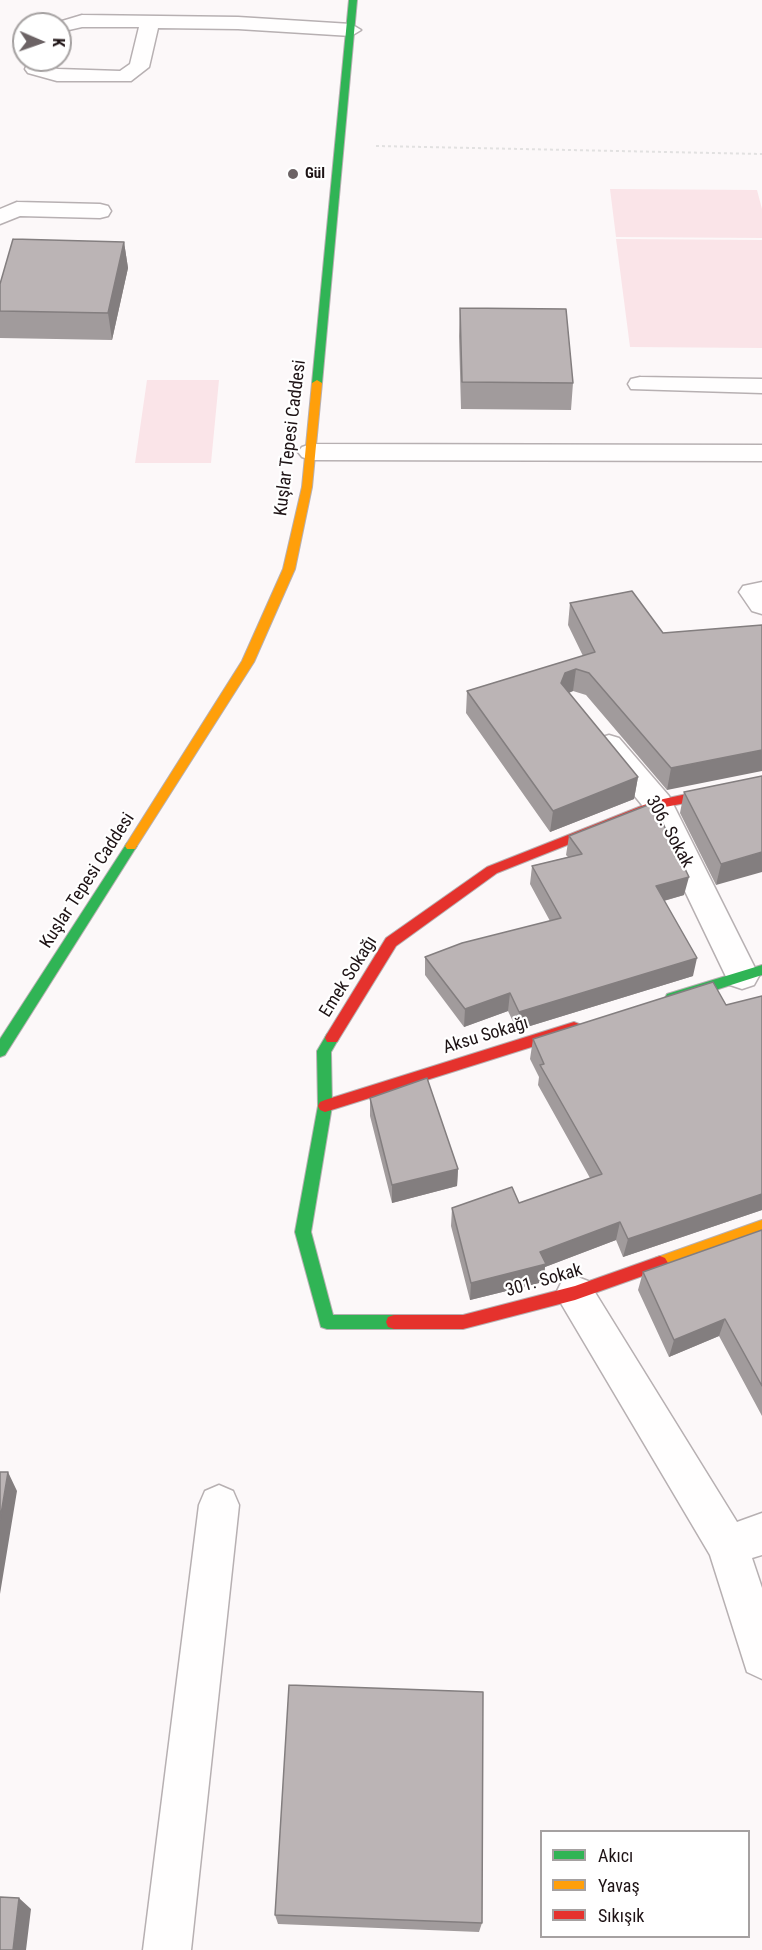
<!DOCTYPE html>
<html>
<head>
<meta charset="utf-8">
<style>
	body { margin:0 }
	#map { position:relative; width:762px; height:1950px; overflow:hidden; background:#fcf8f9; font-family:"Roboto Condensed",sans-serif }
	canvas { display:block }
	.legend { position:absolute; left:540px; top:1830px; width:210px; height:108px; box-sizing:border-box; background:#fff; border:2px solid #a5a1a1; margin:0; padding:8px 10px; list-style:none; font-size:18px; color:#1e1315 }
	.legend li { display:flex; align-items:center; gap:12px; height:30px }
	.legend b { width:30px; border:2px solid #a5a1a1 }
	.north { position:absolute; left:12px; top:12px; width:60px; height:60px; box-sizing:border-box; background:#fff; border:2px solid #a5a1a1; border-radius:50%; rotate:92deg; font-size:16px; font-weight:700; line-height:24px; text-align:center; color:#1e1315 }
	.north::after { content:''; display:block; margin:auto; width:21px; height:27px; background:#6c6365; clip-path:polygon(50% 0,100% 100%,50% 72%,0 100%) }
</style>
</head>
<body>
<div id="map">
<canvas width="762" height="1950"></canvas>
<ul class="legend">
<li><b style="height:8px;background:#30b455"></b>Akıcı</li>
<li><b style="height:8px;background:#ff9f0a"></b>Yavaş</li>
<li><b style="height:8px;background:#e5322d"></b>Sıkışık</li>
</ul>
<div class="north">K</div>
</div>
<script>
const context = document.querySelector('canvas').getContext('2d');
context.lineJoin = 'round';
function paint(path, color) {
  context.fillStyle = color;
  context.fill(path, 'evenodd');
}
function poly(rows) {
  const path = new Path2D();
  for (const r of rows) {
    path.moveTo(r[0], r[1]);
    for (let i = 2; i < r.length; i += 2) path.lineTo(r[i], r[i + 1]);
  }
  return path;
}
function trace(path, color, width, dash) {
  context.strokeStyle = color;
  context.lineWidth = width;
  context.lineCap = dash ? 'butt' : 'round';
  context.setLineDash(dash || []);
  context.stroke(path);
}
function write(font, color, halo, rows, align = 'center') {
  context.font = font + ' "Roboto Condensed",sans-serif';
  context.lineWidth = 4.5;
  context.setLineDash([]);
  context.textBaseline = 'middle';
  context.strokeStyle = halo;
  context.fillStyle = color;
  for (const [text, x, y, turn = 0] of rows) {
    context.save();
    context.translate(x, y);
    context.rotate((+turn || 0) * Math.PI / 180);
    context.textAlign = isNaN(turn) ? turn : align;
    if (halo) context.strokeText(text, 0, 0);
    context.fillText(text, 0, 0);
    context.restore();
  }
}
const green = poly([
	[610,189,757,190,762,209,762,238,616,237],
	[616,239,762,240,762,348,630,347],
	[147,380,219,380,211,463,135,463]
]);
const path = poly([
	[376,146,762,154]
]);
const street = poly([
	[82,15,238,17,351,24,361,30,351,36,238,29,158,28,149,67,131,81,57,81,28,73,25,69,29,60,49,60,46,66,58,69,120,71,130,64,139,27,82,27,60,32,60,24,52,24,82,15],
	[17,202,100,204,108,206,111,211,108,216,100,218,20,216,0,224,0,209,17,202],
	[640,377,762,379,762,393,631,389,628,384,631,379,640,377],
	[311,444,762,445,762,461,311,460,302,457,298,452,302,447,311,444],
	[762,582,762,614,752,611,739,592,743,586,762,582],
	[609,735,619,738,669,796,759,976,754,985,742,989,730,985,646,810,594,746,599,738,609,735],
	[575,1276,588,1281,737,1522,762,1513,762,1555,752,1558,762,1588,762,1679,747,1672,710,1555,562,1305,556,1293,562,1281,575,1276],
	[219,1485,233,1491,239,1505,191,1950,143,1950,199,1505,205,1491,219,1485]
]);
const fast = poly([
	[349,0,357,0,322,383,317,386,312,383,349,0],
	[131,841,135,843,137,846,135,849,5,1055,0,1057,0,1039,127,843,131,841],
	[762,965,762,975,672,1004,667,1002,665,998,667,994,762,965],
	[332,1032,337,1034,339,1038,331,1052,332,1106,311,1232,333,1315,394,1315,400,1317,402,1322,400,1327,394,1329,327,1329,321,1327,295,1232,318,1106,317,1051,327,1034,332,1032]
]);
const slow = poly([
	[317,380,322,383,312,487,295,569,254,662,135,849,127,849,125,846,127,843,242,661,283,569,302,487,312,383,317,380],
	[762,1220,762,1234,660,1270,655,1268,652,1263,655,1258,762,1220]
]);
const jam = poly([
	[762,778,762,788,660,808,497,873,396,946,337,1042,327,1042,325,1038,327,1034,386,938,487,867,654,801,762,778],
	[574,1022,579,1024,581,1028,579,1032,325,1112,320,1110,318,1106,320,1102,325,1100,574,1022],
	[660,1256,665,1258,668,1263,665,1268,575,1300,463,1329,394,1329,388,1327,386,1322,388,1317,394,1315,463,1315,575,1286,660,1256]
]);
const wall = poly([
	[124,242,128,268,112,340,0,338,0,284],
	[460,308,573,383,571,410,461,409,459,336],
	[570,603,663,633,762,625,667,790,586,695,573,691,569,693,638,777,634,799,550,832,466,713,467,691,583,656,568,625],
	[762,776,716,885,680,813,684,792],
	[569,836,684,895,664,901,693,976,517,1030,508,1011,464,1027,425,975,425,957,550,921,530,884,532,866,568,857,566,855],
	[762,996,762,1210,623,1257,616,1240,545,1267,543,1282,470,1300,451,1226,452,1208,519,1203,590,1178,538,1085,539,1077,530,1059,533,1039,726,1005],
	[370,1098,458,1169,457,1186,392,1203,370,1116],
	[762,1230,762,1416,719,1336,669,1357,638,1290,643,1272],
	[275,1915,482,1923,479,1932,278,1924]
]);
const shadedWall = poly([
	[124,242,128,268,112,340,108,313],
	[576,669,573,691,562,695,561,683,565,673],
	[762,750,762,771,667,790,671,768],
	[638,777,634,799,550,832,553,811],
	[762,852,762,872,716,885,721,864],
	[689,877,684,895,652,904,656,886],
	[697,958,693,976,517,1030,519,1012],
	[510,993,508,1011,464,1027,465,1009],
	[458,1169,457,1186,392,1203,392,1185],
	[762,1194,762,1210,623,1257,628,1239],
	[620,1222,616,1240,545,1267,543,1282,470,1300,471,1283,540,1252],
	[725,1319,719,1336,669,1357,674,1340],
	[8,1472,17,1491,0,1594,0,1520],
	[19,1898,31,1909,26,1950,13,1950]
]);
const building = poly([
	[13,239,124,242,108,313,0,311,0,284,13,239],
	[460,308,566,309,573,383,462,382,460,308],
	[632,591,663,633,762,625,762,750,671,768,589,673,576,669,565,673,561,683,638,777,553,811,467,691,595,652,570,603,632,591],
	[762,776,762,852,721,864,684,792,762,776],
	[653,803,689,877,656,886,697,958,519,1012,510,993,465,1009,425,957,462,943,561,918,532,866,582,854,569,836,653,803],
	[713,982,726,1005,762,996,762,1194,628,1239,620,1222,540,1252,546,1264,471,1283,452,1208,512,1187,519,1203,602,1174,540,1065,544,1064,533,1039,713,982],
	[427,1078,458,1169,392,1185,370,1098,427,1078],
	[762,1230,762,1386,725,1319,674,1340,643,1272,762,1230],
	[0,1472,8,1472,0,1520,0,1472],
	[289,1685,483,1692,482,1923,275,1915,289,1685],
	[0,1897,19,1898,13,1950,0,1950,0,1897]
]);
const markers = [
	[293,174,6,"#6c6365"]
];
const farPoinames = [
	["Gül",305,174]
];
const streetNames = [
	["Kuşlar Tepesi Caddesi",291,438,-83],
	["306. Sokak",669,832,61],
	["Kuşlar Tepesi Caddesi",88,881,-57],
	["Emek Sokağı",349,977,-58],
	["Aksu Sokağı",486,1036,-17],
	["301. Sokak",544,1281,-16]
];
paint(green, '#fae4e8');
trace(street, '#b7b0b2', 3);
trace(fast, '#b7b0b2', 2);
trace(slow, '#b7b0b2', 2);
trace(jam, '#b7b0b2', 2);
trace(path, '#e2e1e1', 2, [3, 3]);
paint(street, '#fffefe');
paint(fast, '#30b455');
paint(slow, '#ff9f0a');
paint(jam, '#e5322d');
paint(wall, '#a19b9c');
paint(shadedWall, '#837e7f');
paint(building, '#bbb4b5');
trace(building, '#837e7f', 1.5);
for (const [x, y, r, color] of markers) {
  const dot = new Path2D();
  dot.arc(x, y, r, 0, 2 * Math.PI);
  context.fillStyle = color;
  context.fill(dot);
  trace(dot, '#fff', 2);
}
write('bold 15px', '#1e1315', '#fff', farPoinames, 'left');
write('18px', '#1e1315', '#fff', streetNames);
</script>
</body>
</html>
